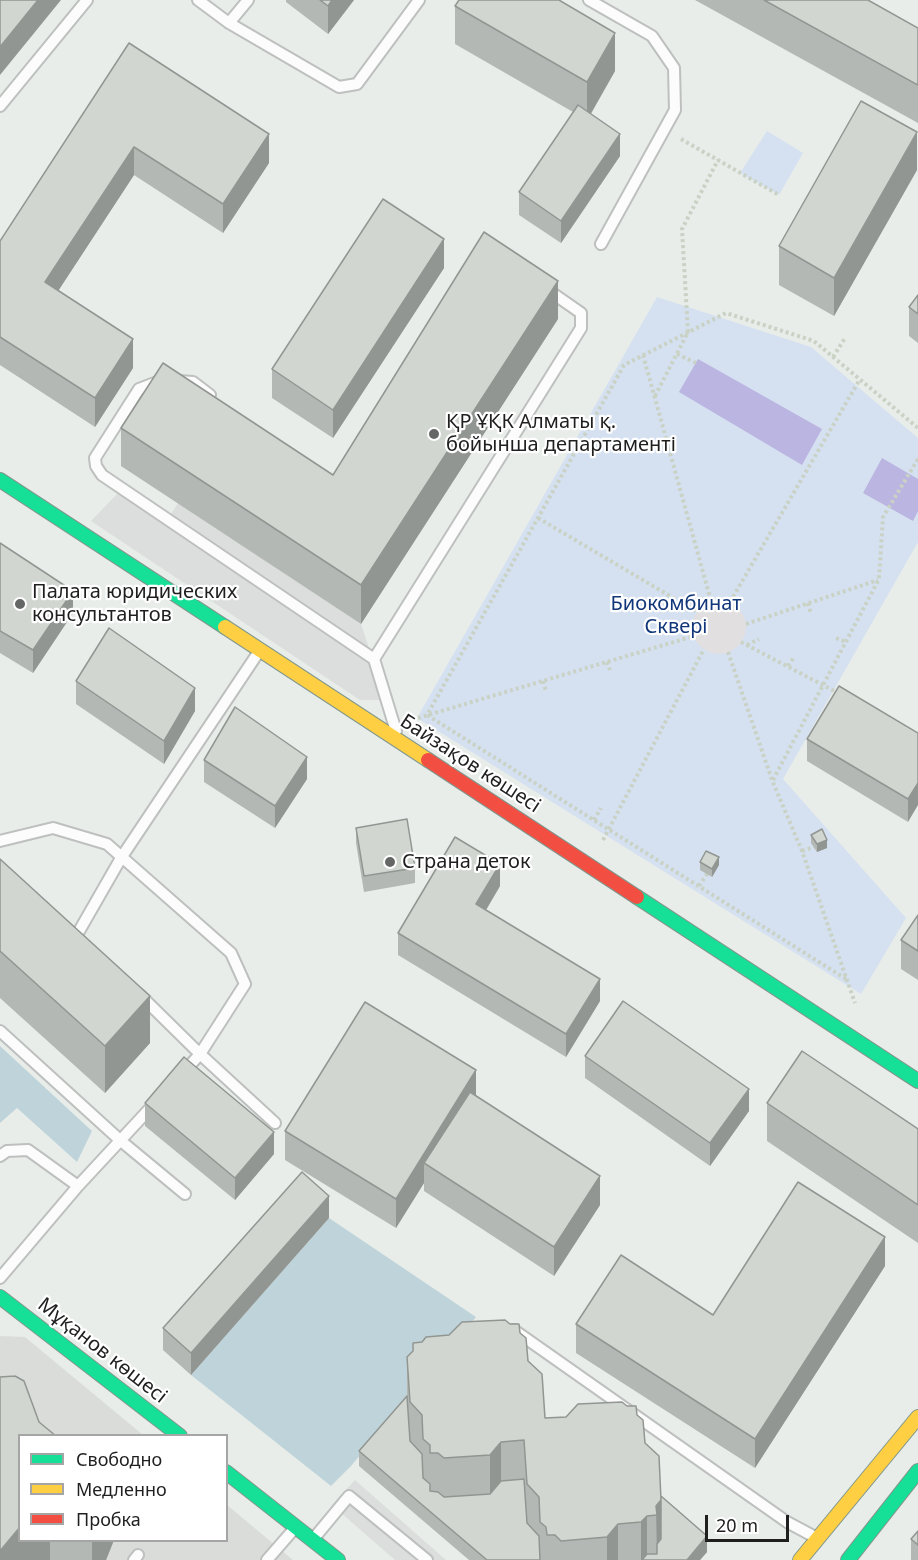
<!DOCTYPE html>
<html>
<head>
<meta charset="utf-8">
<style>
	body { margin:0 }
	#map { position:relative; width:918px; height:1560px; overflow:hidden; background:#e8ede9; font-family:"Noto Sans",sans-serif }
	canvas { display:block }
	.legend { position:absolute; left:18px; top:1434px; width:210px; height:108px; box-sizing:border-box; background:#fff; border:2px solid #a5a5a5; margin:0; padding:8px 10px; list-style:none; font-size:18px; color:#1f1f1f }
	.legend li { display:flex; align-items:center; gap:12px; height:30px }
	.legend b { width:30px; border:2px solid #a5a5a5 }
	.scale { position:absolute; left:705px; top:1515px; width:84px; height:27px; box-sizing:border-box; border:3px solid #1f1f1f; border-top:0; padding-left:8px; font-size:18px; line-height:21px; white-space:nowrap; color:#1f1f1f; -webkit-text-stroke:4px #fff; paint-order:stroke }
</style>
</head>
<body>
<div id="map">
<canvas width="918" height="1560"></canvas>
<ul class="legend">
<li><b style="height:8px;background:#16e098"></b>Свободно</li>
<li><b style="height:8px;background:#ffcf43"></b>Медленно</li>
<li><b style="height:8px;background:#f24e42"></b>Пробка</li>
</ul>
<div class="scale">20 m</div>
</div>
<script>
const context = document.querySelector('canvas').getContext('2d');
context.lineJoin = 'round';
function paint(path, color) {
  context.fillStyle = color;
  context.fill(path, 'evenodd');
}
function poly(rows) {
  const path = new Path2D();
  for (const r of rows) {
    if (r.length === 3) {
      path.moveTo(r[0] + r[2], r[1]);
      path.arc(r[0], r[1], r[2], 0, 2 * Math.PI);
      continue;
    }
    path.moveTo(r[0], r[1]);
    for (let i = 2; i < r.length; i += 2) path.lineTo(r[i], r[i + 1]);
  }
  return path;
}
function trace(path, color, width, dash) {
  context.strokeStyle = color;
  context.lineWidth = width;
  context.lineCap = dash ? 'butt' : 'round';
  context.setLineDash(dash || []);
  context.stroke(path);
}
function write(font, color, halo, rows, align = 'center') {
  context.font = font + ' "Noto Sans",sans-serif';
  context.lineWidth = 4.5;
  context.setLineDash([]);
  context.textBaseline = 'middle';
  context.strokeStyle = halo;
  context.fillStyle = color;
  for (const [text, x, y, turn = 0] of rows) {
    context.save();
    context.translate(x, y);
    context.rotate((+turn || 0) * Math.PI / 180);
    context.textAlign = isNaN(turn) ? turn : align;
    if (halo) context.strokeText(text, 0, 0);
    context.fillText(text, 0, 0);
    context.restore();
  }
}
const residential = poly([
	[0,1336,25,1337,143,1435,20,1436,20,1540,226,1540,227,1505,293,1560,0,1560]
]);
const forest = poly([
	[0,1046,92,1131,77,1162,17,1108,0,1123],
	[329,1218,476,1317,351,1466,331,1486,191,1375]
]);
const park = poly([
	[767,131,803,153,779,195,740,173],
	[657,297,811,347,918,438,918,542,783,779,906,918,861,994,417,718]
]);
const pitch = poly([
	[698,359,822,429,802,465,679,392],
	[882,458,918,479,918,511,913,521,863,493]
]);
const parking = poly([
	[123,488,168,519,178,503,361,624,386,700,360,700,91,521],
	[355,1480,446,1560,395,1560,332,1505]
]);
const plaza = poly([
	[719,627,27]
]);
const path = poly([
	[681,139,779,195],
	[677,354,696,363],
	[643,355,711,601],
	[833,357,845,338],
	[655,396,688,332,682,229,718,160],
	[538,518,697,612],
	[730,602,860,379],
	[808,603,811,614],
	[746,624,878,580],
	[836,638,846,642],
	[741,642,838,693],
	[747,645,759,639],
	[728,652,772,780,802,851,855,1003],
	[607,662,610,670],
	[788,666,794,657],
	[543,681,546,691],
	[418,718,694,636],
	[773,780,879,579,883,517,918,459],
	[594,820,601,808],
	[603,840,704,649],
	[802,851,814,847],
	[699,886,707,874],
	[846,979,427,715,624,365,726,313,814,341,918,428]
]);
const lane = poly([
	[198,0,229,23,339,87,357,84,419,0],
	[589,0,652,36,674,68,675,110,601,244],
	[229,23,248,0],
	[0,106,87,0],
	[160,381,139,389,95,458,96,466,102,475,374,659,396,731],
	[179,381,193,382,210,395],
	[374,659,581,328,581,313,548,290],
	[0,841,53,828,107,844,231,953,245,984,200,1054,184,1072],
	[78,933,121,858,258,653],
	[140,995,200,1054,275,1123],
	[0,1031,121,1141,185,1194],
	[0,1156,7,1151,28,1150,78,1186],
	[0,1278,78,1186,155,1103],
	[514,1330,787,1522,815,1537],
	[315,1537,349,1496,427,1560],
	[134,1560,138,1555],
	[267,1560,294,1529]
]);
const fast = poly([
	[0,480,225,627],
	[637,897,918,1081],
	[0,1297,180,1436],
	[226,1472,338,1560],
	[848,1560,918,1471]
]);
const slow = poly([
	[225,627,428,760],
	[800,1560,918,1417]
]);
const jam = poly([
	[428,760,637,897]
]);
const wall = poly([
	[286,0,354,0,328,34,286,2],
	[695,0,868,0,918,28,918,123],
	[455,6,615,71,591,114,620,156,561,243,519,215,519,192,573,112,455,44],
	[129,43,269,163,223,233,134,175,58,291,133,368,95,427,0,365,0,241],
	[917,170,834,316,779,285,779,246],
	[444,268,333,438,272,398,272,369],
	[918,295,918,343,909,336,909,307],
	[558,319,361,624,121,466,121,428,333,475],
	[0,543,73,613,33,673,0,653],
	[76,681,195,711,164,764,76,704],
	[918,733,908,822,807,761,807,739],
	[204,760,307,779,275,828,204,782],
	[356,828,415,868,415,883,364,892,356,843],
	[811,835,827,848,817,852,811,843],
	[0,859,150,1043,105,1093,0,998],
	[700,862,719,865,712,877,700,870],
	[500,886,486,910,600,1001,566,1057,398,955,398,933],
	[918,915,918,980,901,969,901,940],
	[585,1056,749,1111,710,1166,585,1078],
	[476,1095,600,1205,554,1276,424,1191,424,1183,396,1228,285,1160,285,1131],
	[145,1103,274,1154,235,1200,145,1126],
	[767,1103,918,1129,918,1243,767,1141],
	[329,1218,191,1375,163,1350,163,1328],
	[885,1266,755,1468,576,1353,576,1324,713,1315],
	[520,1333,545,1418,645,1443,661,1496,707,1552,700,1560,469,1560,359,1466,359,1451,407,1396,407,1357],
	[918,1531,918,1560,911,1560,911,1539],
	[20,1540,114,1540,106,1560,0,1560]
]);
const shadedWall = poly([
	[38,0,61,0,0,75,0,47],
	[332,0,354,0,328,34,328,6],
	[615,33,615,71,587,120,587,82],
	[917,132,917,170,834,316,834,278],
	[269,134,269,163,223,233,223,204],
	[620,134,620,156,561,243,561,221],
	[134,147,134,175,45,311,45,282],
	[444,239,444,268,333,438,333,410],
	[558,281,558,319,361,624,361,585],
	[133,339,133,368,95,427,95,398],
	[73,591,73,613,33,673,33,650],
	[195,688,195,711,164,764,164,741],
	[307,757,307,779,275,828,275,806],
	[918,783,918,805,908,822,908,799],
	[827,840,827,848,817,852,817,844],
	[719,857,719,865,712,877,712,869],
	[500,864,500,886,476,927,476,904],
	[600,979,600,1001,566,1057,566,1034],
	[150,996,150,1043,105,1093,105,1046],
	[476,1070,476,1099,424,1163,424,1183,396,1228,396,1199],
	[749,1089,749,1111,710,1166,710,1143],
	[274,1132,274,1154,235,1200,235,1178],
	[600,1176,600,1205,554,1276,554,1247],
	[329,1196,329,1218,191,1375,191,1353],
	[885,1237,885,1266,755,1468,755,1439],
	[501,1442,501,1496,490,1509,490,1455],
	[661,1500,661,1554,657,1559,656,1506],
	[647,1516,647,1560,641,1560,641,1522],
	[618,1524,618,1560,607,1560,607,1537],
	[20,1527,20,1540,50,1540,50,1560,0,1560,0,1551],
	[707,1536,707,1552,700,1560,687,1560],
	[92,1540,114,1540,106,1560,92,1560]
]);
const building = poly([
	[0,0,38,0,0,47,0,0],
	[320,0,332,0,328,6,320,0],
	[459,0,559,0,615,33,587,82,455,6,459,0],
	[764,0,868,0,918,28,918,85,764,0],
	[129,43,269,134,223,204,134,147,45,282,133,339,95,398,0,337,0,241,129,43],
	[861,101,917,132,834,278,779,246,861,101],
	[578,105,620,134,561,221,519,192,578,105],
	[383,199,444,239,333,410,272,369,383,199],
	[484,232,558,281,361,585,121,428,163,363,333,475,484,232],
	[918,295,918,314,909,307,918,295],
	[0,543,73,591,33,650,0,631,0,543],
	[109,628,195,688,164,741,76,681,109,628],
	[839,686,918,733,918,783,908,799,807,739,839,686],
	[235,707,307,757,275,806,204,760,235,707],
	[407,819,415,868,364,876,356,828,407,819],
	[822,829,827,840,817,844,811,835,822,829],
	[455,837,500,864,476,904,600,979,566,1034,398,933,455,837],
	[706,851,719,857,712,869,700,862,706,851],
	[0,859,150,996,105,1046,0,951,0,859],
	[918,915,918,951,901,940,918,915],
	[623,1001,749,1089,710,1143,585,1056,623,1001],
	[365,1002,476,1070,396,1199,285,1131,365,1002],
	[802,1051,918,1129,918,1205,767,1103,802,1051],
	[184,1057,274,1132,235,1178,145,1103,184,1057],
	[470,1092,600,1176,554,1247,424,1163,470,1092],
	[302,1172,329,1196,191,1353,163,1328,302,1172],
	[798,1182,885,1237,755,1439,576,1324,621,1255,713,1315,798,1182],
	[505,1320,510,1324,519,1324,520,1333,526,1338,528,1361,542,1374,545,1418,566,1417,578,1404,622,1402,627,1406,636,1406,637,1415,643,1420,645,1443,659,1456,661,1500,656,1506,657,1515,647,1516,641,1522,618,1524,607,1537,561,1541,555,1535,547,1535,546,1527,540,1522,539,1497,527,1484,524,1440,501,1442,490,1455,444,1458,438,1453,430,1453,430,1445,423,1439,422,1415,410,1402,407,1357,413,1351,413,1343,422,1342,426,1337,449,1335,462,1322,505,1320],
	[15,1376,24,1381,39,1422,56,1436,20,1436,20,1527,0,1551,0,1377,15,1376],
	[407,1396,410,1441,422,1454,423,1478,430,1484,430,1491,438,1492,444,1497,490,1494,501,1481,524,1479,527,1523,539,1536,540,1560,487,1560,359,1451,407,1396],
	[661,1496,707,1536,687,1560,642,1560,647,1554,657,1554,657,1544,661,1539,661,1496],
	[918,1531,918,1545,911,1539,918,1531]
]);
const markers = [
	[434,434,6,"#656766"],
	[20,604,6,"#656766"],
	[390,862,6,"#656766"]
];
const poiNames = [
	["ҚР ҰҚК Алматы қ.",446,422],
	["бойынша департаменті",446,445],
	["Палата юридических",32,592],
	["консультантов",32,615],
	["Страна деток",402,862]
];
const parkNames = [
	["Биокомбинат",676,604],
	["Сквері",676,627]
];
const streetNames = [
	["Байзақов көшесі",470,764,33],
	["Мұқанов көшесі",102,1351,38]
];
paint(residential, '#dadcda');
paint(forest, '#bfd4da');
paint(park, '#d5e1f1');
paint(pitch, '#bbb5e1');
paint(parking, '#dbdedc');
paint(plaza, '#e2dfe0');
trace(lane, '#bec0bf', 14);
trace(fast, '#81978e', 16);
trace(slow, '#81978e', 16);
trace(jam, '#81978e', 16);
trace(path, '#c9d2c5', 4, [3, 3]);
trace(lane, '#fcfcfc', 10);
trace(fast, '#16e098', 14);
trace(slow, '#ffcf43', 14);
trace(jam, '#f24e42', 14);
paint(wall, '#b4b8b4');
paint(shadedWall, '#929692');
paint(building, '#d1d6d1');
trace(building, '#929692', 1.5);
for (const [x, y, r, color] of markers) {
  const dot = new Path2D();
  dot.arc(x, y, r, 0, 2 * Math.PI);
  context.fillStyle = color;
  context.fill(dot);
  trace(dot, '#fff', 2);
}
write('20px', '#1f1f1f', '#fff', poiNames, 'left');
write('20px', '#113679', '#fff', parkNames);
write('20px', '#1f1f1f', '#fff', streetNames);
</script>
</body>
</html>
